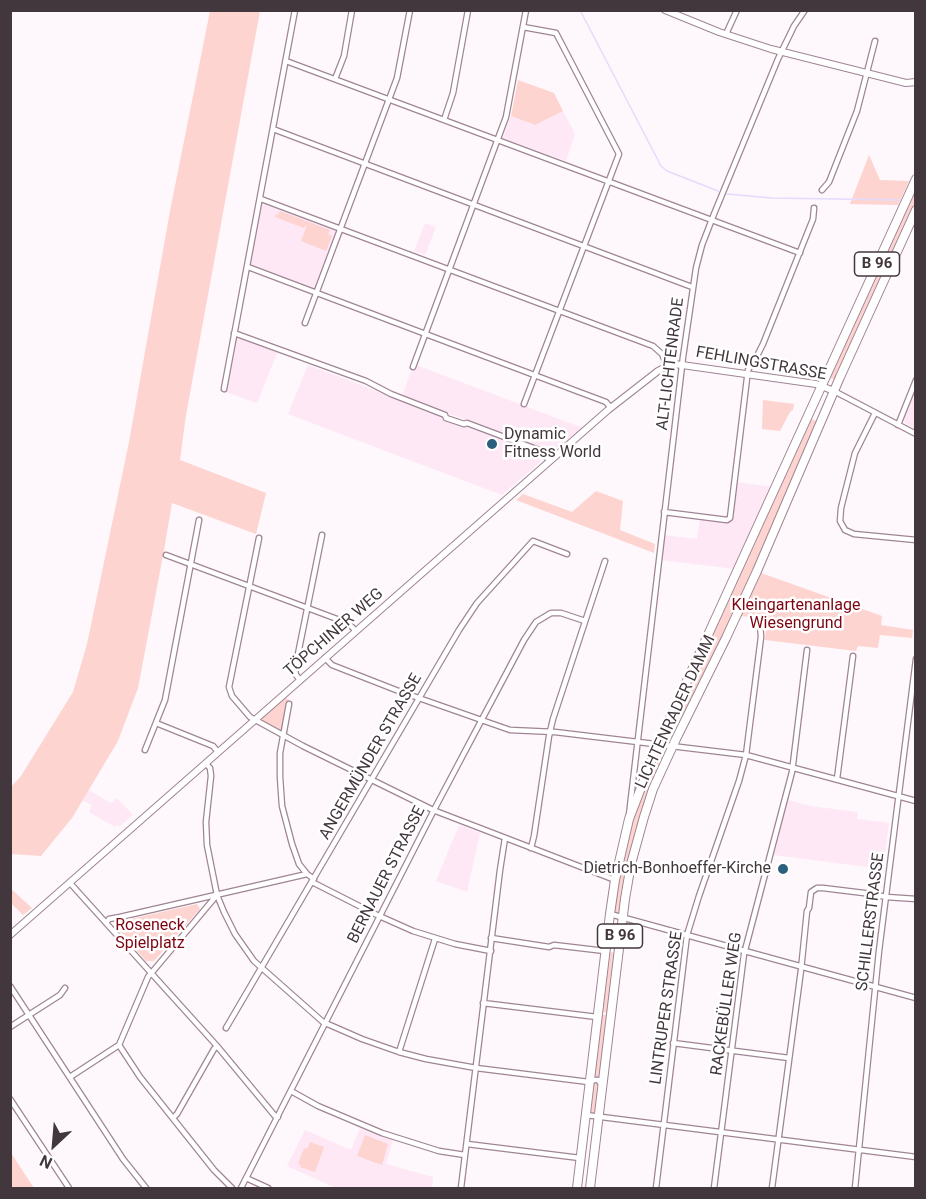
<!DOCTYPE html>
<html>
<head>
<meta charset="utf-8">
<style>
	body { margin:0 }
	#map { position:relative; width:926px; height:1199px; overflow:hidden; background:#fef7fb; font-family:Roboto,sans-serif }
	canvas { display:block }
	.frame { position:absolute; inset:0; border:12px solid #43373e; pointer-events:none }
	.north { position:absolute; left:24px; top:1115px; width:60px; height:60px; -webkit-text-stroke:4px #fff; paint-order:stroke; rotate:206deg; font-size:16px; font-weight:700; line-height:24px; text-align:center; color:#43373e }
	.north::after { content:''; display:block; margin:auto; width:21px; height:27px; background:#43373e; clip-path:polygon(50% 0,100% 100%,50% 72%,0 100%) }
</style>
</head>
<body>
<div id="map">
<canvas width="926" height="1199"></canvas>
<div class="frame"></div>
<div class="north">N</div>
</div>
<script>
const context = document.querySelector('canvas').getContext('2d');
context.lineJoin = 'round';
function paint(path, color) {
  context.fillStyle = color;
  context.fill(path, 'evenodd');
}
function poly(rows) {
  const path = new Path2D();
  for (const r of rows) {
    path.moveTo(r[0], r[1]);
    for (let i = 2; i < r.length; i += 2) path.lineTo(r[i], r[i + 1]);
  }
  return path;
}
function trace(path, color, width, dash) {
  context.strokeStyle = color;
  context.lineWidth = width;
  context.lineCap = dash ? 'butt' : 'round';
  context.setLineDash(dash || []);
  context.stroke(path);
}
function write(font, color, halo, rows, align = 'center') {
  context.font = font + ' Roboto,sans-serif';
  context.lineWidth = 5;
  context.setLineDash([]);
  context.textBaseline = 'middle';
  context.strokeStyle = halo;
  context.fillStyle = color;
  for (const [text, x, y, turn = 0] of rows) {
    context.save();
    context.translate(x, y);
    context.rotate((+turn || 0) * Math.PI / 180);
    context.textAlign = isNaN(turn) ? turn : align;
    if (halo) context.strokeText(text, 0, 0);
    context.fillText(text, 0, 0);
    context.restore();
  }
}
const built = poly([
	[563,111,575,134,566,161,503,138,511,116,535,125],
	[262,201,338,230,315,290,252,267,250,265],
	[425,223,436,227,425,255,414,251],
	[237,335,278,351,257,403,226,392,235,338],
	[308,365,530,449,540,457,540,462,502,495,288,414],
	[416,365,583,428,551,452,546,452,540,448,402,396,412,369,416,370],
	[915,388,915,429,905,423,903,419],
	[736,482,773,487,735,569,661,560,664,535,697,539,700,518,729,522,731,521],
	[89,790,111,803,117,798,133,815,119,827,117,825,115,827,89,812,92,805,82,800],
	[788,800,810,806,858,812,857,819,889,823,883,869,774,855],
	[459,825,480,833,467,892,436,881],
	[360,1128,393,1140,386,1164,433,1177,432,1188,336,1188,287,1166,305,1130,351,1150]
]);
const green = poly([
	[210,11,260,11,186,415,180,460,266,493,256,534,172,503,164,550,138,688,118,741,72,818,41,856,11,854,11,787,12,786,21,776,73,692,87,644,129,442,170,211],
	[518,80,554,93,563,111,535,125,511,116],
	[869,155,880,180,909,181,898,205,850,204],
	[915,185,915,204,836,380,828,377],
	[280,211,330,230,328,234,332,236,326,251,301,241,307,225,306,225,304,228,275,217,276,214,278,215],
	[763,400,794,404,793,410,790,412,780,431,762,429],
	[811,419,817,421,818,424,735,611,684,715,681,715,678,714,677,711,809,420],
	[596,491,623,501,620,530,655,544,654,553,516,500,523,494,572,512],
	[761,573,882,616,881,625,913,630,912,638,880,635,878,648,858,646,856,651,765,640,767,619,741,616],
	[285,697,289,700,283,730,281,732,263,722,262,718],
	[658,753,666,754,620,913,619,913,614,912,617,883,624,851,637,802],
	[10,888,32,908,23,915,11,903],
	[197,904,200,909,154,961,146,961,116,927,118,922],
	[608,952,616,953,608,1013,601,1012],
	[600,1014,608,1015,596,1112,595,1113,589,1112],
	[365,1135,388,1144,382,1165,357,1156],
	[310,1142,324,1147,315,1172,300,1167,301,1165,298,1164,304,1148,307,1149],
	[11,1153,34,1188,11,1188]
]);
const stream = poly([
	[580,10,661,166,667,171,718,191],
	[727,194,772,198,900,200]
]);
const minor = poly([
	[523,27,556,33,619,154,524,404],
	[726,34,737,10],
	[286,61,800,253],
	[335,79,344,56,352,10],
	[444,120,453,93,468,10],
	[273,129,692,287],
	[822,190,829,182,857,111,875,41],
	[261,199,653,346,662,354,667,366],
	[248,267,574,390,606,402,611,408],
	[305,323,397,78,410,10],
	[234,333,366,381,391,394,445,415,446,418,464,424,467,423,539,450,550,461],
	[413,367,506,117,526,10],
	[224,389,295,10],
	[834,391,916,434],
	[875,413,855,453,841,508,840,521,845,530,854,534,916,540],
	[898,425,916,380],
	[664,512,727,520,730,518,748,370,757,356,763,344,813,219,814,208],
	[259,538,229,687,232,696,250,717,303,746,433,810,615,880],
	[166,555,337,619,351,626,356,631],
	[325,658,332,665,396,690,510,730,555,732,746,755,916,801],
	[300,680,296,675,295,669,322,535],
	[289,704,280,753,280,777,282,806,292,844,299,864,307,874,314,879],
	[156,723,213,746,218,752],
	[145,750,165,700,199,520],
	[206,764,210,768,211,776,206,822,207,845,217,895,224,912,235,934,254,961,323,1022,362,1039,399,1052,426,1059,476,1068,589,1082,594,1080,598,1080,602,1085],
	[837,779,853,656],
	[629,815,683,357,696,268,702,245,714,214,778,59,794,26,805,10],
	[531,848,534,836,549,736,553,719,605,561],
	[312,882,377,915,413,931,455,944,491,951],
	[70,883,217,1046,275,1116,278,1117],
	[610,914,916,998],
	[106,923,109,919,120,917,307,874],
	[491,938,549,947,554,945,605,951],
	[10,986,123,1159,146,1188],
	[483,1003,597,1017],
	[10,1027,60,995,65,988],
	[226,1028,459,630,477,603,533,541,567,554],
	[673,1043,789,1058],
	[119,1045,140,1077,214,1170,232,1188],
	[119,1045,148,977,217,895],
	[399,1052,435,939],
	[70,1077,119,1045],
	[291,1091,318,1106,382,1133,439,1151,465,1155],
	[10,1099,69,1188],
	[586,1115,916,1157],
	[173,1118,177,1114,214,1049,217,1046],
	[467,1144,580,1158],
	[246,1178,268,1188],
	[241,1188,435,808,524,640,536,622,551,613,561,613,585,621],
	[461,1188,500,870,505,838],
	[656,1188,687,935,699,896,739,781,746,755,761,637,760,624],
	[714,1188,744,954,792,772,807,650],
	[772,1188,801,970,807,911,809,908,811,892,817,888,823,888,872,894,886,897,916,899],
	[855,1188,879,951,916,659]
]);
const tertiary = poly([
	[665,10,719,32,771,49,906,83,916,82],
	[10,935,608,410,658,371,667,366,674,364,682,365,816,384,834,391]
]);
const primary = poly([
	[577,1188,610,914,615,880,629,819,655,751,916,179],
	[590,1188,625,899,631,864,644,817,653,789,676,739,726,638,757,571,840,377,916,210]
]);
const markers = [
	[492,444,6,"#2b607c"],
	[783,869,6,"#2b607c"]
];
const shields = [
	[877,264,45],
	[620,936,45]
];
const shieldNames = [
	["B 96",877,264],
	["B 96",620,936]
];
const streetNames = [
	["ALT-LICHTENRADE",671,364,-83],
	["FEHLINGSTRASSE",761,364,10],
	["TÖPCHINER WEG",334,633,-41],
	["LICHTENRADER DAMM",676,712,-65],
	["ANGERMÜNDER STRASSE",371,757,-60],
	["BERNAUER STRASSE",387,875,-63],
	["SCHILLERSTRASSE",871,922,-83],
	["RACKEBÜLLER WEG",727,1004,-82],
	["LINTRUPER STRASSE",667,1008,-82]
];
const poiNames = [
	["Dynamic",504,435],
	["Fitness World",504,453],
	["Dietrich-Bonhoeffer-Kirche",771,869,"right"]
];
const parkNames = [
	["Kleingartenanlage",796,606],
	["Wiesengrund",796,624],
	["Roseneck",150,926],
	["Spielplatz",150,944]
];
paint(built, '#fee8f5');
paint(green, '#fdd4d0');
trace(stream, '#e5dbfd', 1.5);
trace(minor, '#9f8594', 7);
trace(tertiary, '#9f8594', 8);
trace(primary, '#9f8594', 10);
trace(minor, '#fff', 4.5);
trace(tertiary, '#fff', 6);
trace(primary, '#fff', 8);
for (const [x, y, r, color] of markers) {
  const dot = new Path2D();
  dot.arc(x, y, r, 0, 2 * Math.PI);
  context.fillStyle = color;
  context.fill(dot);
  trace(dot, '#fff', 2);
}
for (const [x, y, w] of shields) {
  const box = new Path2D();
  box.roundRect(x - w / 2, y - 12, w, 24, 4.5);
  context.fillStyle = '#fff';
  context.fill(box);
  trace(box, '#43373e', 1.5);
}
write('bold 15px', '#43373e', null, shieldNames);
write('16px', '#43373e', '#fff', streetNames);
write('16px', '#43373e', '#fff', poiNames, 'left');
write('16px', '#7d0411', '#fff', parkNames);
</script>
</body>
</html>
